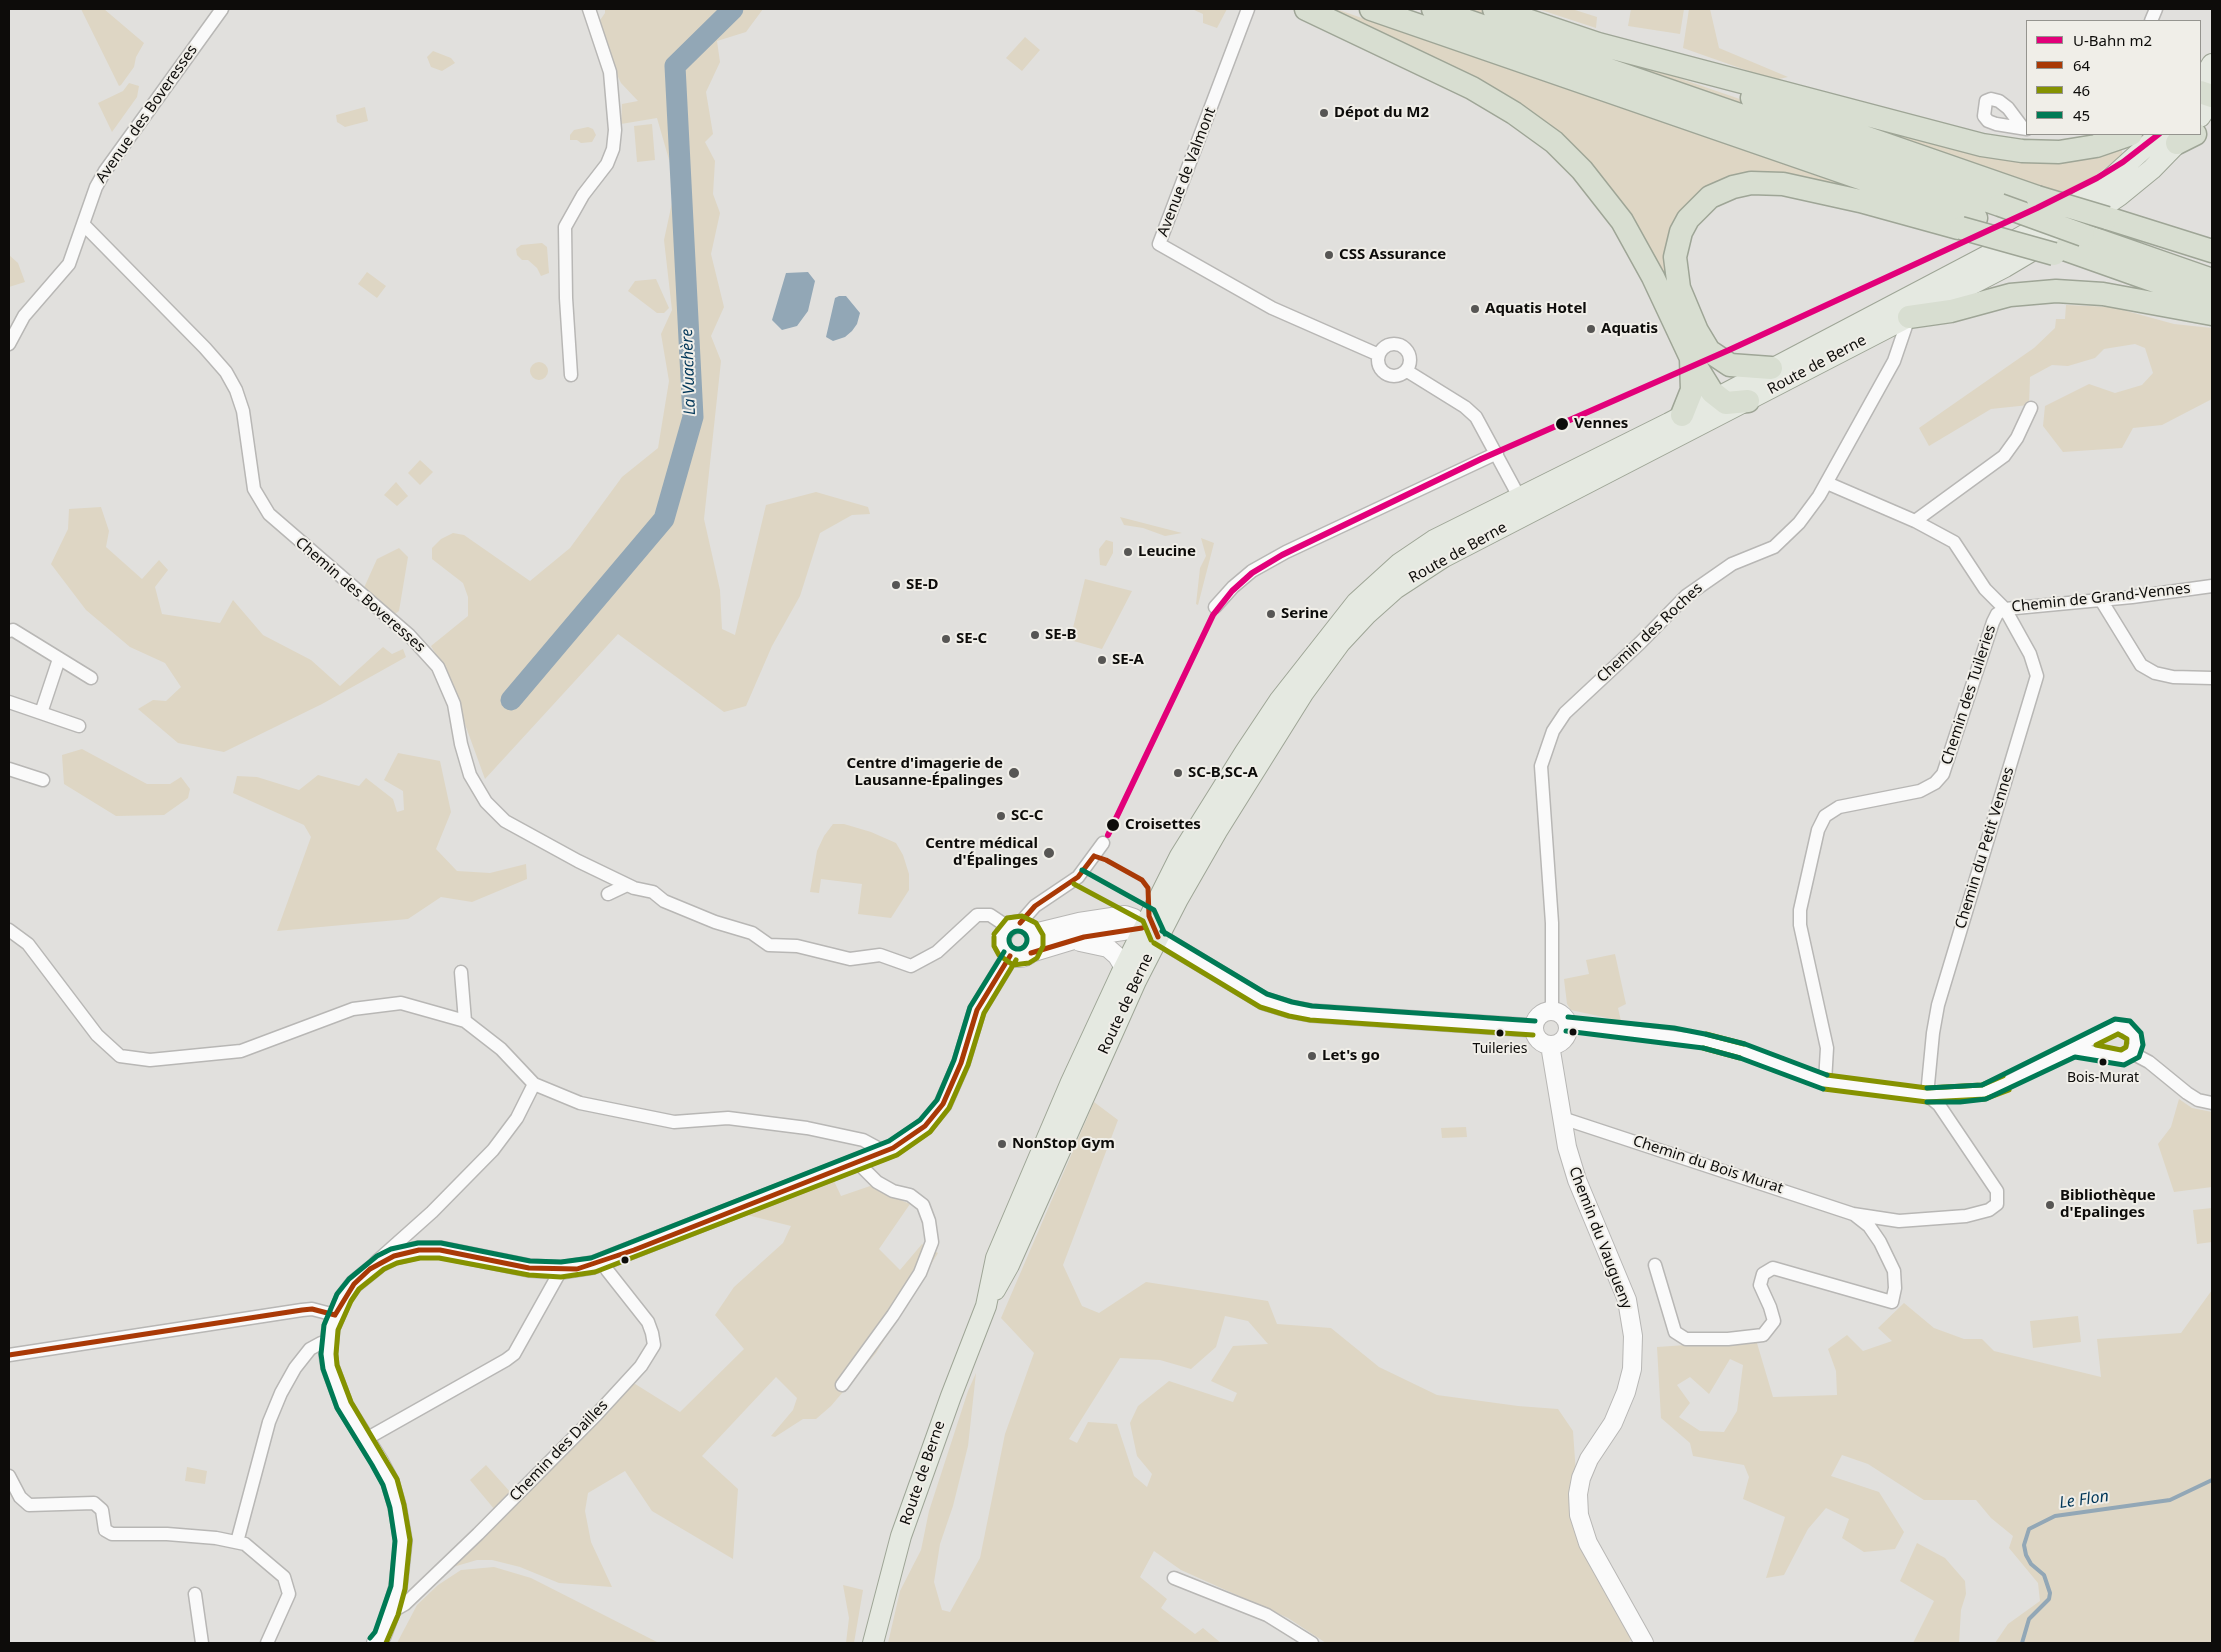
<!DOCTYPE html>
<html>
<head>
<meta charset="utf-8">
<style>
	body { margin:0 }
	#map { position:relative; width:2221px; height:1652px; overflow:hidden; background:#e1e0dd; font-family:"Noto Sans",sans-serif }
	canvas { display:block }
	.frame { position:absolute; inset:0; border:10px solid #0d0c0a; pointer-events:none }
	.legend { position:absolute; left:2026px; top:20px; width:175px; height:115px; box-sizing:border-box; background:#f0eee8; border:1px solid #95948f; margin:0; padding:6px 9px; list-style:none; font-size:15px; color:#0d0c0a }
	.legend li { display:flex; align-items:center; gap:10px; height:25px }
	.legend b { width:25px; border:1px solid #95948f }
</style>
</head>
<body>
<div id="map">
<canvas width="2221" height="1652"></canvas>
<div class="frame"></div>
<ul class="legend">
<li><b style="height:6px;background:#e2007a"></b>U-Bahn m2</li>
<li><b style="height:6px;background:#a93906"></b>64</li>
<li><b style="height:6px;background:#859200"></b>46</li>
<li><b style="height:6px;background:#007a55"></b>45</li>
</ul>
</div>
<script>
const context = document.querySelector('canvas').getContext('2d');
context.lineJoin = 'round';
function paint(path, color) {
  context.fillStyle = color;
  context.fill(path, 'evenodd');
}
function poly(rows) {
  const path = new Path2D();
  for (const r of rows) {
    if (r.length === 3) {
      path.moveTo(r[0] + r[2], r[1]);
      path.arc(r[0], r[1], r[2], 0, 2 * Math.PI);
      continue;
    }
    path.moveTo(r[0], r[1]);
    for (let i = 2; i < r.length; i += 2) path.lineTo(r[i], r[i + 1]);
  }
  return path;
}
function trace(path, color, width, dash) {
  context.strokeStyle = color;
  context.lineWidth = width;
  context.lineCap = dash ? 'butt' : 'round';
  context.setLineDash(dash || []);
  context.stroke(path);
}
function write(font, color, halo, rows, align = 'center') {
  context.font = font + ' "Noto Sans",sans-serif';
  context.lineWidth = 4;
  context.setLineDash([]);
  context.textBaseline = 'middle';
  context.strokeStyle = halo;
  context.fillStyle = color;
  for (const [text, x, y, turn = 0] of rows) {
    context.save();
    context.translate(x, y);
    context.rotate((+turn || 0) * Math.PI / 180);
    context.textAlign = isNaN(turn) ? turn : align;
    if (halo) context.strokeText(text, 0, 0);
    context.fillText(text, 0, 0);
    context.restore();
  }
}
const green = poly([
	[81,9,104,9,144,43,136,57,134,67,121,85,119,86],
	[605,9,763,9,746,32,717,41,720,62,706,92,713,134,705,142,715,161,713,194,720,213,711,254,724,307,711,336,721,361,704,519,720,590,722,629,735,635,766,505,816,492,868,507,870,514,852,515,820,533,800,596,772,646,746,706,724,712,618,634,485,779,446,672,431,646,468,616,468,597,463,583,432,559,432,548,441,539,453,533,464,535,530,581,570,548,622,477,658,448,669,381,661,334,672,310,664,240,676,184,657,118,621,124,622,104,638,101,621,83,594,29,605,13],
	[1192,9,1227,9,1217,28,1203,23,1203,14],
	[1320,9,1336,9,1884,199,1773,179,1690,207,1680,301,1561,140],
	[1469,9,1478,9,2051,206,2047,210],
	[1538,9,1572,9,1597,17,1596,28],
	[1631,9,1684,9,1680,34,1628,26],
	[1689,9,1710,9,1719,48,1788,77,1774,80,1683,48],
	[1025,37,1040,50,1022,71,1006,58],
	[433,51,451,58,455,63,442,71,431,67,427,57],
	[129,83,139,86,137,97,112,132,98,103,123,91],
	[1766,93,1986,150,2119,144,2123,154,2068,197],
	[365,107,368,121,345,127,337,122,336,115],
	[652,124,655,160,637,162,634,126],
	[588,127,593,129,596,135,592,142,581,143,577,140,570,140,570,135,574,130],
	[542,243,547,247,549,273,541,276,537,268,528,260,522,260,517,255,516,249,521,245],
	[9,255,18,263,25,282,9,287],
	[367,272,386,286,377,298,358,284],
	[656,279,669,308,664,313,657,313,628,291,635,281],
	[2066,305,2112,307,2174,324,2212,328,2212,399,2162,425,2133,428,2122,448,2063,452,2043,426,2045,406,2089,384,2115,393,2142,385,2153,373,2145,348,2135,344,2104,349,2095,358,2068,366,2052,365,2030,377,2029,405,1991,409,1929,446,1919,428,2034,348,2055,328,2056,319,2065,319],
	[539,371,9],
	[420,460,433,472,420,485,408,473],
	[396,482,408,496,397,506,384,495],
	[101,507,109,531,106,547,142,579,159,560,168,570,155,587,162,614,220,623,233,600,263,635,311,660,340,686,383,647,392,654,403,649,406,657,322,704,224,752,178,743,138,709,153,700,166,701,181,687,165,663,130,647,86,610,51,564,68,529,69,509],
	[1120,517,1182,533,1165,536,1143,528,1124,525],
	[1201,538,1214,543,1198,605,1196,604,1200,568,1206,556],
	[1106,540,1113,542,1113,553,1106,566,1100,565,1099,549],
	[399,548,408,557,399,611,392,616,363,590,377,559],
	[1085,579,1132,591,1102,649,1070,640],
	[82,749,147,784,170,784,181,777,190,789,188,798,164,815,116,816,64,784,62,755],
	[398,753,440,761,451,812,436,849,457,871,490,873,526,864,527,879,472,902,441,897,408,919,277,931,311,837,304,825,233,793,237,776,257,777,299,790,318,775,359,786,366,778,393,799,397,812,404,810,403,791,384,780],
	[833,824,844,824,871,832,896,843,903,855,909,874,909,890,891,918,858,914,862,884,821,879,819,893,810,892,817,851,824,836],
	[1615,954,1626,1004,1618,1008,1621,1021,1571,1010,1567,1004,1564,979,1589,974,1586,960],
	[2179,1099,2192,1108,2212,1112,2212,1187,2174,1192,2158,1144,2171,1127],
	[1094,1102,1118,1120,1063,1265,1082,1306,1099,1313,1146,1282,1268,1301,1277,1324,1331,1328,1379,1367,1437,1395,1518,1406,1558,1409,1573,1431,1579,1517,1636,1637,1627,1643,1326,1643,1288,1618,1181,1570,1154,1551,1140,1577,1167,1599,1161,1608,1195,1634,1203,1628,1221,1643,888,1643,900,1591,921,1550,929,1511,968,1391,976,1373,968,1446,953,1506,940,1544,934,1582,942,1610,950,1612,980,1558,1005,1434,1034,1353,1001,1318],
	[1225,1316,1248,1321,1268,1344,1233,1346,1211,1381,1237,1393,1233,1402,1169,1381,1138,1406,1130,1423,1137,1456,1152,1474,1147,1487,1134,1476,1117,1424,1088,1422,1077,1443,1069,1439,1120,1358,1160,1360,1191,1369,1216,1347],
	[1466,1127,1467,1137,1442,1138,1441,1128],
	[834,1181,841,1196,876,1184,891,1196,910,1204,879,1249,900,1270,922,1244,938,1253,876,1353,831,1406,816,1419,803,1419,775,1437,771,1436,793,1410,797,1398,776,1377,702,1456,738,1489,733,1559,652,1511,625,1471,588,1493,585,1511,591,1542,612,1587,559,1583,520,1567,492,1560,477,1560,453,1567,438,1579,632,1382,680,1412,744,1349,715,1315,734,1287,783,1243,791,1226,747,1215],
	[2212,1208,2212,1242,2197,1244,2193,1210],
	[2212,1290,2212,1643,1995,1643,2008,1624,2040,1601,2038,1583,2009,1548,2013,1536,1991,1518,1976,1500,1924,1500,1868,1464,1842,1455,1831,1476,1879,1492,1904,1532,1895,1549,1864,1552,1842,1538,1849,1519,1826,1508,1808,1529,1784,1575,1766,1578,1785,1517,1743,1499,1749,1477,1744,1465,1693,1456,1690,1443,1661,1418,1657,1347,1730,1342,1754,1333,1773,1397,1837,1395,1836,1371,1828,1349,1847,1335,1863,1351,1892,1341,1878,1328,1904,1303,1934,1328,1964,1339,1982,1339,1994,1351,2101,1377,2097,1339,2181,1333],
	[1730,1359,1743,1365,1737,1411,1724,1432,1700,1431,1679,1417,1690,1403,1677,1385,1690,1377,1709,1394],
	[2078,1316,2081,1342,2033,1348,2030,1321],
	[486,1465,512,1494,495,1510,470,1480],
	[187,1467,207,1471,205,1484,185,1481],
	[1917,1543,1945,1558,1965,1581,1966,1594,1961,1610,1959,1643,1913,1643,1934,1601,1900,1581],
	[494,1567,531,1578,659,1643,397,1643,417,1605,438,1585,461,1570],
	[843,1585,863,1590,854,1643,846,1643,849,1618]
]);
const water = poly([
	[808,272,815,281,808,311,797,326,782,330,772,320,786,273],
	[839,296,846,296,860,313,857,324,852,331,845,337,833,341,826,337,835,298]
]);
const stream = poly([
	[2022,1643,2029,1619,2049,1599,2050,1593,2044,1575,2031,1564,2026,1555,2024,1545,2029,1529,2055,1516,2170,1500,2212,1480]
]);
const river = poly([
	[511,700,664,519,693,417,675,66,733,9]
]);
const street = poly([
	[1248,9,1159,244,1272,308,1379,355],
	[2151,21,2156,9],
	[2023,128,2008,108,1999,101,1991,99,1986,101,1984,116,1988,121,1996,124,2027,129],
	[84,225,205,348,226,372,236,390,243,411,254,489,269,514,409,635,438,667,454,704,461,744,470,775,486,802,505,821,578,861,634,888,653,892,664,901,715,922,752,933,769,945,797,946,850,959,880,955,911,966,937,952,977,915,990,915,1008,927],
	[1394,360,16],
	[9,344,24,316,69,264,96,187,105,171,222,9],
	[1407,371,1465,407,1476,417,1523,504],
	[571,375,566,298,565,227,583,195,607,164,613,149,615,130,610,72,589,9],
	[1827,483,1915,521,1954,542,1985,589,2005,609,2030,654,2037,676,1938,1005,1933,1033,1927,1095],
	[1915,521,2004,456,2017,438,2031,408],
	[2101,600,2141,665,2155,673,2173,677,2212,678],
	[1215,607,1233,587,1252,571,1286,552,1497,453],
	[9,631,13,630,91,678],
	[9,702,79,726],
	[41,713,59,659],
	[9,769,43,780],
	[608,894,627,885],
	[1020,923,1035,906,1078,877,1103,843],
	[9,930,28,944,97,1035,120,1056,150,1060,241,1051,353,1009,401,1003,465,1021,501,1049,534,1084,580,1103,674,1122,728,1118,807,1128,863,1140,876,1147,879,1154],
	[461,972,465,1021],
	[1552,1012,1552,923,1541,766,1553,731,1565,713,1640,643,1686,596,1732,564,1774,547,1799,523,1819,496,1894,361,1909,317],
	[1567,1024,1704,1041,1742,1051,1825,1082,1927,1095,1960,1095,1984,1092,2006,1083,2117,1026,2126,1028,2134,1035,2136,1044,2132,1053,2122,1058,2074,1049],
	[2132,1053,2149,1062,2187,1093,2198,1100,2212,1103],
	[1825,1082,1827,1048,1800,925,1800,910,1818,830,1825,816,1839,807,1920,791,1935,783,1943,774,1993,622,1997,614,2005,609,2132,597,2212,586],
	[1562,1118,1853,1214,1899,1221,1966,1216,1989,1210,1997,1204,1997,1191,1939,1105,1927,1095],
	[376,1262,432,1212,493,1150,517,1118,534,1084],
	[1655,1265,1675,1332,1686,1339,1728,1339,1763,1335,1774,1321,1770,1307,1760,1285,1763,1274,1773,1268,1892,1302,1895,1288,1894,1271,1880,1242,1869,1226,1855,1215],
	[9,1355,302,1310,312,1309,335,1315],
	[842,1385,893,1315,920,1273,932,1242,929,1221,923,1205,910,1195,893,1191,877,1182,858,1163],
	[366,1439,506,1360,514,1354,561,1270],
	[9,1476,20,1497,29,1505,94,1503,102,1510,105,1530,112,1534,167,1534,216,1538,245,1544,284,1577,289,1594,267,1643],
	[237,1542,269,1422,281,1393,295,1368,310,1349,321,1343,328,1343],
	[1174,1578,1267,1615,1312,1643],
	[195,1594,202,1643],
	[391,1612,405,1604,478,1534,596,1415,641,1366,654,1345,652,1333,648,1322,607,1270]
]);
const secondary = poly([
	[1019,941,17],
	[1034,933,1079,922,1125,915,1134,918,1142,928],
	[1158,937,1264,1001,1290,1009,1311,1013,1534,1028],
	[1080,942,1108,948,1117,956,1124,968],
	[1031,953,1084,937,1142,928],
	[1551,1028,17],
	[1550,1045,1567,1147,1577,1180,1627,1300,1633,1336,1632,1369,1626,1392,1613,1423,1589,1459,1581,1478,1578,1494,1579,1515,1588,1543,1644,1643],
	[376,1643,382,1636,391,1612,398,1587,403,1541,397,1506,390,1482,379,1461,344,1405,330,1367,328,1354,331,1328,344,1297,354,1284,380,1263,394,1256,419,1250,440,1250,529,1268,561,1270,593,1265,893,1148,925,1126,943,1104,961,1063,977,1010,1010,956]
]);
const primary = poly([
	[2200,84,2212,64],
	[2200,117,2212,99],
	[995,1290,1009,1265,1136,981,1178,899,1217,831,1304,692,1340,643,1367,614,1395,589,1444,557,2005,267,2084,220,2119,196,2152,169,2186,134],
	[873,1643,901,1536,951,1396,986,1306,996,1258,1071,1082,1121,974,1180,856,1245,752,1279,701,1356,603,1400,563,1434,540,1669,423,1996,251,2063,213,2108,181,2160,134]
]);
const highway = poly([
	[1306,9,1472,88,1514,113,1554,142,1582,170,1622,221,1653,277,1691,358,1712,392,1726,403,1748,401],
	[1371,9,1976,218],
	[1433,9,2000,205],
	[1494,9,1598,44,1982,145,2022,151,2059,152,2096,146,2131,134],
	[2200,92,2212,96],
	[1752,98,2037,197],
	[2177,143,2195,134],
	[2107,218,2212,251],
	[2083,235,2212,280],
	[2064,249,2211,301],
	[1909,317,1951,311,2010,295,2056,291,2103,294,2212,314],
	[1771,368,1730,365,1709,351,1697,331,1679,288,1675,257,1681,232,1688,219,1710,197,1733,187,1751,183,1783,184,1860,201,1958,228],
	[1682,415,1692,390,1691,359]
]);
const highwayBridge = poly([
	[2037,197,2107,218],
	[2000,205,2083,235],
	[1961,228,2054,254]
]);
const bus1 = poly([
	[1094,856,1106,860,1142,880,1148,888,1149,916,1158,937],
	[1020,923,1035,906,1078,877,1094,856],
	[1031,953,1084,937,1142,928],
	[335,1315,354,1284,370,1269,394,1256,419,1250,440,1250,529,1268,577,1269,634,1250,893,1148,925,1126,943,1104,961,1063,977,1010,1010,956],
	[9,1355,302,1310,312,1309,335,1315]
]);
const bus2 = poly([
	[1074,884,1143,921,1151,940],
	[994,937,994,946,999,955,1013,965,1029,963,1037,958,1043,946,1043,935,1036,923,1022,916,1007,918,994,934],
	[1154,943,1260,1007,1289,1016,1310,1020,1533,1035],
	[1706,1034,1744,1044],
	[2118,1034,2127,1039,2126,1047,2121,1050,2096,1045,2118,1034],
	[1703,1048,1740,1058],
	[1827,1075,1927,1088,1982,1085,2003,1076],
	[1824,1089,1927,1102,1985,1099,2009,1090],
	[386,1643,398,1615,405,1589,410,1540,404,1505,397,1479,351,1402,337,1365,336,1354,338,1330,351,1301,359,1289,384,1269,397,1263,420,1258,439,1258,529,1275,561,1277,595,1272,897,1155,930,1132,949,1108,968,1065,984,1013,1016,960]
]);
const bus3 = poly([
	[1082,870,1154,910,1165,934],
	[1018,940,9],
	[1162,931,1267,994,1292,1002,1312,1006,1535,1021],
	[1568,1017,1674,1028,1705,1034,1745,1044,1827,1075],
	[1566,1031,1703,1048,1740,1058,1823,1089],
	[1927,1102,1960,1102,1986,1099,2075,1057,2124,1065,2139,1057,2143,1045,2141,1033,2130,1021,2115,1019,1982,1085,1927,1088],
	[370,1638,375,1632,391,1586,395,1541,390,1508,383,1485,372,1465,337,1408,323,1369,321,1354,324,1325,337,1294,349,1279,377,1256,391,1249,418,1243,441,1243,530,1261,561,1262,591,1258,889,1141,920,1120,937,1100,954,1060,970,1007,1004,952]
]);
const metro1 = poly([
	[1108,835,1213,615,1232,591,1252,573,1282,555,1481,459,1729,350,2037,208,2097,178,2123,162,2159,134]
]);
const markers = [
	[1324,113,5,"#575654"],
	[1329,255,5,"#575654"],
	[1475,309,5,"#575654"],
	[1591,329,5,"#575654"],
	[1562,424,7,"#0d0c0a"],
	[1128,552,5,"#575654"],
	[896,585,5,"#575654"],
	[1271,614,5,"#575654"],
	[1035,635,5,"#575654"],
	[946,639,5,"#575654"],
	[1102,660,5,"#575654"],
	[1014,773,6,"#575654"],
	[1178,773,5,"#575654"],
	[1001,816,5,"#575654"],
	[1113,825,7,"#0d0c0a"],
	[1049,853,6,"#575654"],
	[1573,1032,4.5,"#0d0c0a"],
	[1500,1033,4.5,"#0d0c0a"],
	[1312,1056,5,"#575654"],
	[2103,1062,4.5,"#0d0c0a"],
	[1002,1144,5,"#575654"],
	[2050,1205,5,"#575654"],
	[625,1260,4.5,"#0d0c0a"]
];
const busNames = [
	["Tuileries",1500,1049],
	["Bois-Murat",2103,1078]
];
const poiNames = [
	["Dépot du M2",1334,113],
	["CSS Assurance",1339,255],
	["Aquatis Hotel",1485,309],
	["Aquatis",1601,329],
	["Leucine",1138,552],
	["SE-D",906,585],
	["Serine",1281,614],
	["SE-B",1045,635],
	["SE-C",956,639],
	["SE-A",1112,660],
	["Centre d'imagerie de",1003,764,"right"],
	["Lausanne-Épalinges",1003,781,"right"],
	["SC-B,SC-A",1188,773],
	["SC-C",1011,816],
	["Centre médical",1038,844,"right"],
	["d'Épalinges",1038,861,"right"],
	["Let's go",1322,1056],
	["NonStop Gym",1012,1144],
	["Bibliothèque",2060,1196],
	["d'Epalinges",2060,1213]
];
const streetNames = [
	["Avenue des Boveresses",147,114,-55],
	["Avenue de Valmont",1187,172,-69],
	["Route de Berne",1817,365,-28],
	["Route de Berne",1458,553,-29],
	["Chemin des Boveresses",360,595,41],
	["Chemin de Grand-Vennes",2101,598,-6],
	["Chemin des Roches",1650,633,-43],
	["Chemin des Tuileries",1969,695,-72],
	["Chemin du Petit Vennes",1985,848,-73],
	["Route de Berne",1126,1004,-65],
	["Chemin du Bois Murat",1708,1165,18],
	["Chemin du Vaugueny",1600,1238,69],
	["Chemin des Dailles",559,1451,-46],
	["Route de Berne",923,1473,-71]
];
const stopNames = [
	["Vennes",1574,424],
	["Croisettes",1125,825]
];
const waterNames = [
	["La Vuachère",689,372,-92],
	["Le Flon",2084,1500,-8]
];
paint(green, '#ded6c4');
paint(water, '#92a7b6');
trace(stream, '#92a7b6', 4);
trace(river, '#92a7b6', 21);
trace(street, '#b8b7b5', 15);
trace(secondary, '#b8b7b5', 20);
trace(primary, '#9ea596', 22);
trace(highway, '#9ea596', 25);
trace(street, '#fafafa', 12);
trace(secondary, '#fafafa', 18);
trace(primary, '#e5e9e1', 20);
trace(highway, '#d8ded1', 22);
trace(highwayBridge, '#9ea596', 25, []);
trace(highwayBridge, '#d8ded1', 22);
trace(bus1, '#a93906', 5);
trace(bus2, '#859200', 5);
trace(bus3, '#007a55', 5);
trace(metro1, '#e2007a', 6);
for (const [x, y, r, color] of markers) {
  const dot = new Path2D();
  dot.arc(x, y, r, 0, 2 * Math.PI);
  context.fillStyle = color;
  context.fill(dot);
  trace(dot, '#f0eee8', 2);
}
write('14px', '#0d0c0a', '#f0eee8', busNames);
write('bold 15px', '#0d0c0a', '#f0eee8', poiNames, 'left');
write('15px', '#0d0c0a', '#f0eee8', streetNames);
write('bold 15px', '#0d0c0a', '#f0eee8', stopNames, 'left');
write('italic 16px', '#003658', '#f0eee8', waterNames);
</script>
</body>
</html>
